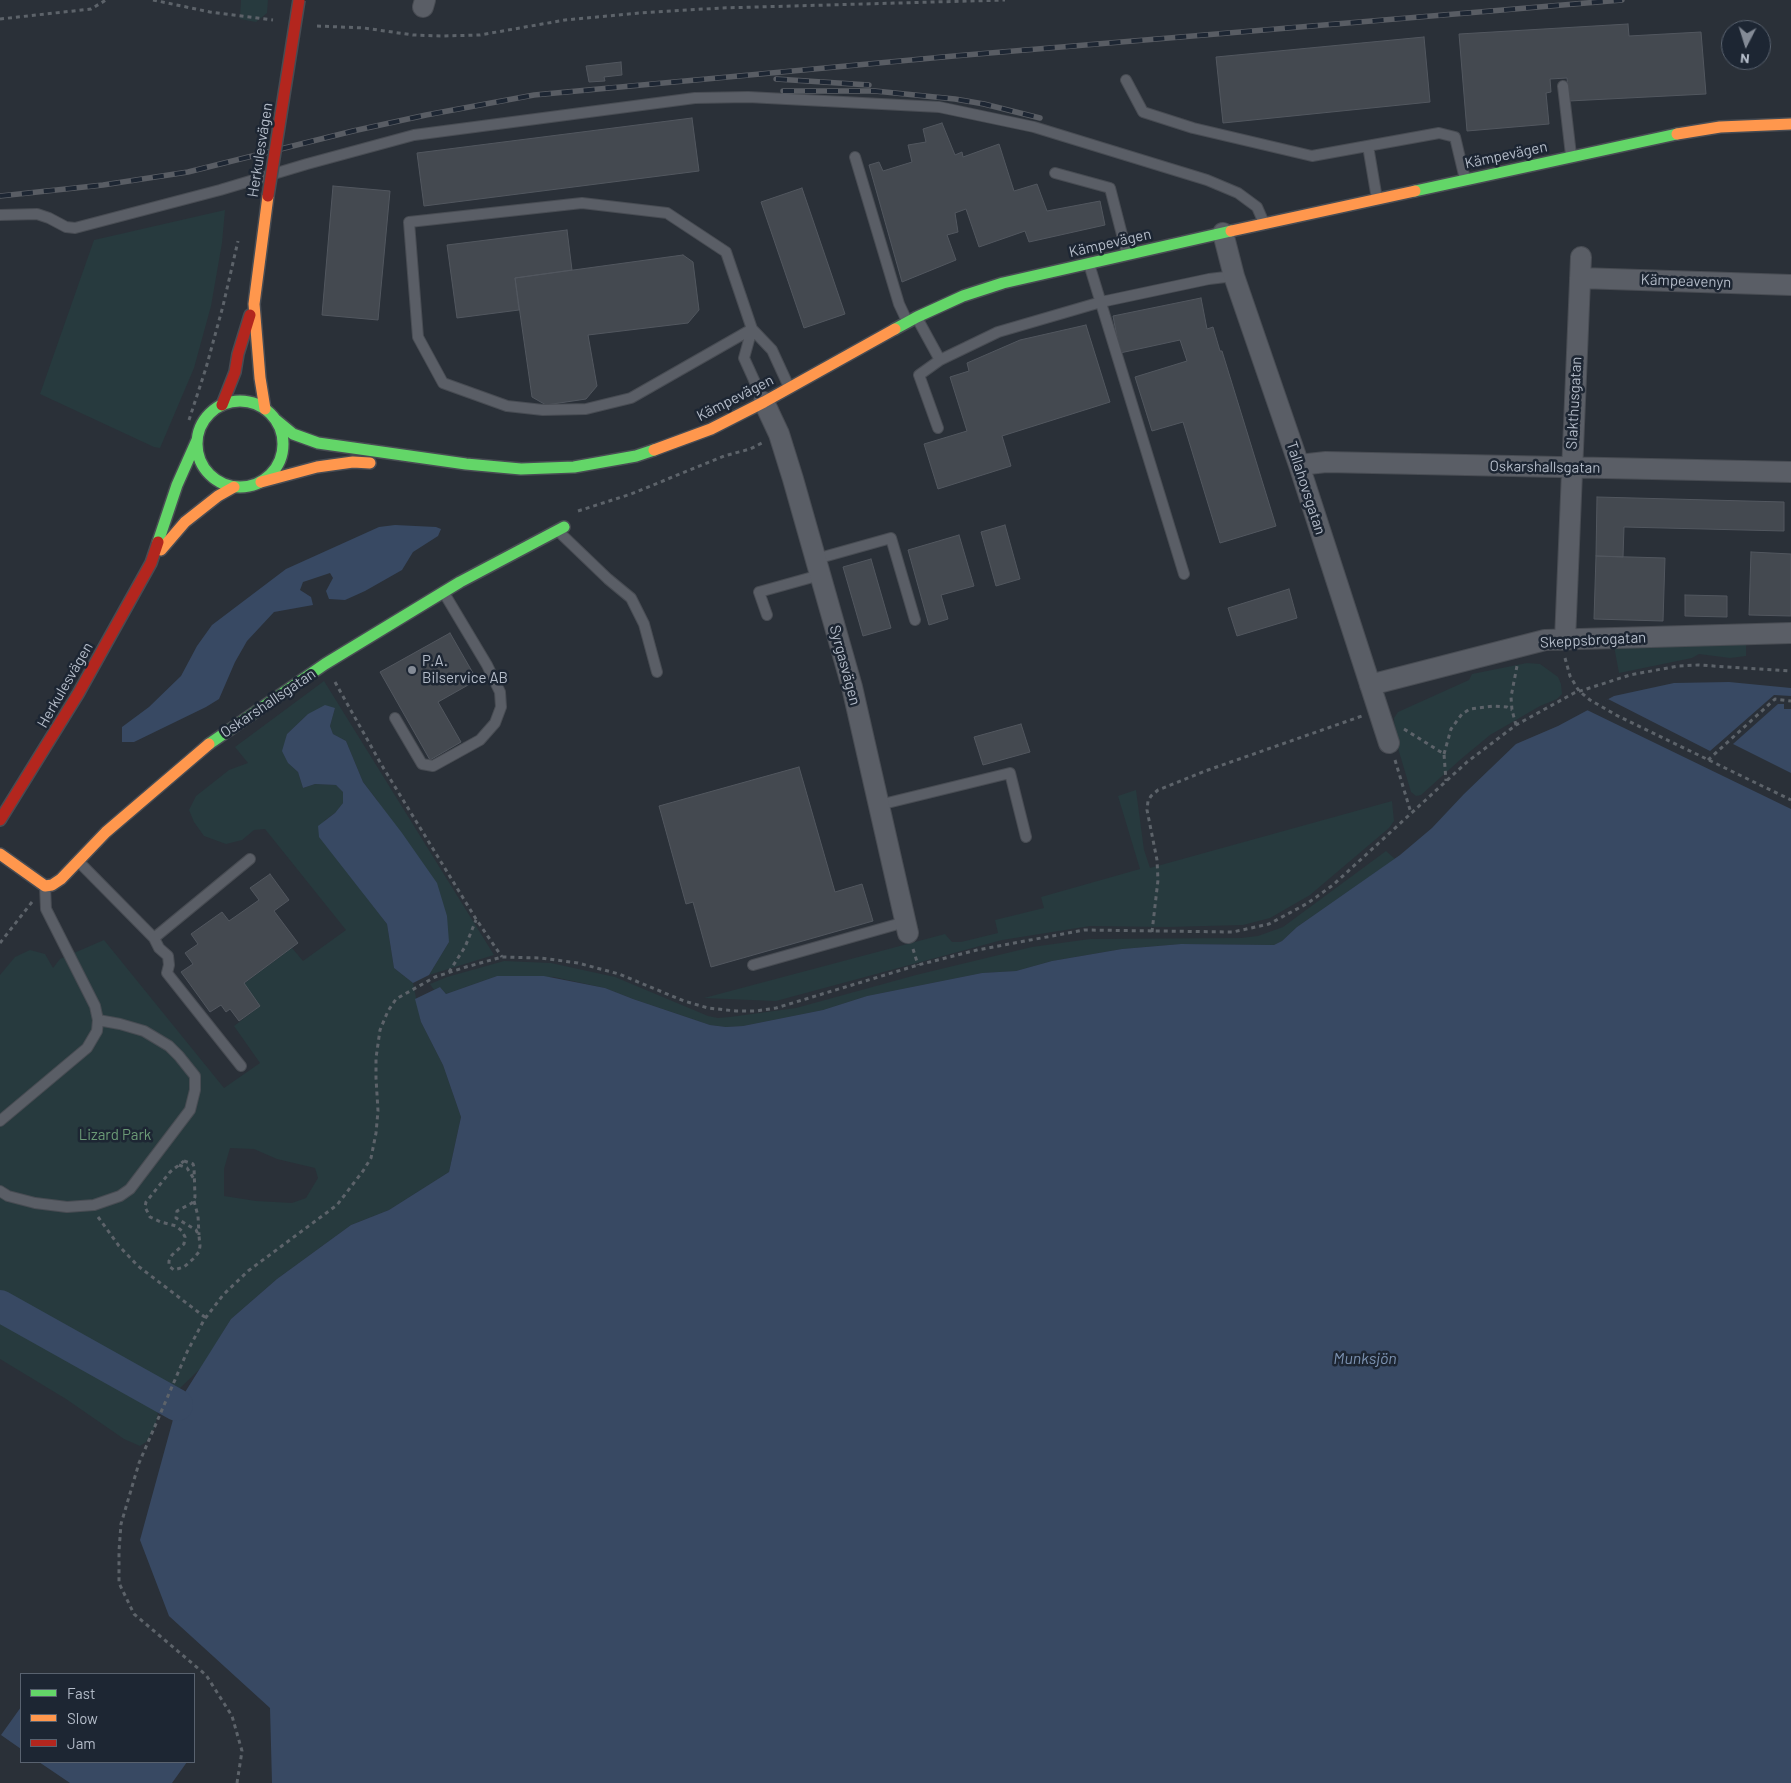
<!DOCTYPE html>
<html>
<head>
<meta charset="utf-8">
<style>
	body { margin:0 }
	#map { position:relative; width:1791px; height:1783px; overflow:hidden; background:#2a3038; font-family:Barlow,sans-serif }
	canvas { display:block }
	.legend { position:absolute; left:20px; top:1673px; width:175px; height:90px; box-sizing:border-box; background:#1d2633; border:1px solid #59626f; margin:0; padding:6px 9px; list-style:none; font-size:15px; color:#b4bcc9 }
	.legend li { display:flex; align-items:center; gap:10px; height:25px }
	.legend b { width:25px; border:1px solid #59626f }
	.north { position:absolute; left:1721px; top:20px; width:50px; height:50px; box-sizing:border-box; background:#1d2633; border:1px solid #59626f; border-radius:50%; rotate:185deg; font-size:14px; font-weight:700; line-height:20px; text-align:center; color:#b4bcc9 }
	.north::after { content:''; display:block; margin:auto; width:18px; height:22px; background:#848b96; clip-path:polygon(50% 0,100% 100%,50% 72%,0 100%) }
</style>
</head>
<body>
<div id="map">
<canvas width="1791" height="1783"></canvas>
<ul class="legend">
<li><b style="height:6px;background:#63d668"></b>Fast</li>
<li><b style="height:6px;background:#ff974d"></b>Slow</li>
<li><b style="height:6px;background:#b3261e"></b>Jam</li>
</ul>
<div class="north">N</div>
</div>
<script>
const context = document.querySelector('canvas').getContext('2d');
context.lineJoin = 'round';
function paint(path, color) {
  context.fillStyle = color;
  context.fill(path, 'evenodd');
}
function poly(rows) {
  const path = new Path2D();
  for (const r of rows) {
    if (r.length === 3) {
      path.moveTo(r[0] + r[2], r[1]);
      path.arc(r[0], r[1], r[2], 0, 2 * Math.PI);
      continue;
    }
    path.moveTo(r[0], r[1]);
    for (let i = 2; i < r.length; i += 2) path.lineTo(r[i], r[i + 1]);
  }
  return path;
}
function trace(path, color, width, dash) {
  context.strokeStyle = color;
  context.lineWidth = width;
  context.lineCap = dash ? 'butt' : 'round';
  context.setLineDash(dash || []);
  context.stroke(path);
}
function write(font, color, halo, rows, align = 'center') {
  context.font = font + ' Barlow,sans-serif';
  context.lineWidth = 5;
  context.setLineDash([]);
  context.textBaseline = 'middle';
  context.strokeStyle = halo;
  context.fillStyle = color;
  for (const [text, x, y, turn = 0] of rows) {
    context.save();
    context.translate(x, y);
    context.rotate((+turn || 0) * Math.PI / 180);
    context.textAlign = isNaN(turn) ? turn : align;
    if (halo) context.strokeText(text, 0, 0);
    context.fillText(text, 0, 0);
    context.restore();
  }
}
const green = poly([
	[241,0,268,0,267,13,256,22,240,19],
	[225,210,222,243,211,306,194,368,160,448,154,447,40,394,94,240],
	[1746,640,1746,656,1730,658,1699,654,1692,658,1619,673,1614,646],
	[1527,663,1540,664,1558,677,1561,684,1562,694,1557,699,1540,706,1490,735,1461,759,1421,795,1416,796,1411,792,1395,738,1394,718,1398,712,1469,680,1472,674],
	[324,681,494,955,429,975,449,942,377,800,363,782,346,741,333,734,330,726,335,708,308,714,287,734,288,763,298,772,303,788,315,784,336,785,343,792,343,803,335,813,324,821,365,895,387,924,394,968,413,983,421,1022,443,1065,461,1117,449,1172,389,1210,351,1225,277,1279,231,1319,202,1367,179,1389,175,1389,171,1385,158,1412,155,1427,146,1442,140,1446,124,1439,66,1399,0,1359,0,975,15,957,30,950,45,954,53,968,60,959,104,940,224,1088,260,1063,234,1026,255,1010,238,988,292,948,303,961,346,930,265,829,254,830,242,840,226,844,204,836,194,822,189,810,196,796,229,770,248,763,235,747],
	[230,1148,254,1149,277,1159,315,1168,318,1178,306,1198,292,1203,256,1201,224,1196,224,1169],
	[1136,790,1144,850,1150,868,1392,801,1394,821,1389,828,1310,895,1270,918,1243,925,1168,927,1090,926,1002,940,776,1001,704,998,945,934,952,942,961,942,998,933,995,920,1044,908,1041,897,1140,869,1118,796],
	[1386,851,1395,859,1297,927,1282,941,1274,945,1181,944,1122,949,1052,961,1016,971,982,973,867,996,823,1010,743,1026,726,1027,710,1025,633,999,605,988,554,977,497,976,446,994,440,987,434,990,430,984,447,977,504,961,551,963,615,977,708,1016,718,1018,730,1017,796,1008,916,975,1032,947,1090,939,1241,938,1258,936,1283,927]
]);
const water = poly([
	[395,525,436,527,441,529,438,536,413,552,402,570,365,591,345,600,329,599,326,591,333,578,330,573,303,582,300,590,311,597,313,605,274,612,247,641,235,662,219,699,206,707,134,742,122,742,122,727,149,707,181,676,197,646,212,625,286,569,379,527],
	[1729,682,1791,688,1791,1783,272,1783,270,1708,169,1616,140,1540,177,1405,231,1319,277,1279,351,1225,389,1210,449,1172,461,1117,443,1065,421,1022,415,999,440,987,446,994,497,976,544,976,605,988,633,999,710,1025,726,1027,743,1026,823,1010,867,996,982,973,1016,971,1052,961,1122,949,1181,944,1274,945,1282,941,1297,927,1400,855,1432,828,1464,794,1516,744,1558,726,1614,696,1674,683],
	[325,705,335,708,330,726,333,734,346,741,363,782,402,833,437,883,447,916,449,942,429,975,413,983,394,968,387,924,319,837,318,826,335,813,343,803,343,792,336,785,315,784,303,788,298,772,288,763,282,751,287,734,308,714],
	[21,1707,21,1749,1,1735],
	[39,1762,187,1762,172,1783,70,1783]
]);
const pier = poly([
	[1774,695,1791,696,1791,709,1784,709,1784,704,1778,704,1733,744,1791,773,1791,809,1587,710,1608,699,1710,751]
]);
const river = poly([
	[0,1306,177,1405]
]);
const building = poly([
	[1628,24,1629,36,1701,32,1706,94,1569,101,1567,78,1550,79,1551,92,1546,93,1549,124,1467,131,1459,34,1628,24],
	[1424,37,1430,102,1223,123,1216,57,1424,37],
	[621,62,622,75,604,77,605,81,589,82,586,66,621,62],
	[692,118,699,171,424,206,417,153,692,118],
	[942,123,955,155,962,152,963,157,999,144,1014,191,1037,184,1047,211,1100,201,1105,225,1029,242,1025,231,979,247,966,209,955,213,958,232,947,235,956,260,902,282,869,165,879,162,883,171,912,162,908,145,926,142,923,129,942,123],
	[333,186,390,191,378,320,322,315,333,186],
	[802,188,845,314,804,328,761,202,802,188],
	[567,230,572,270,515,278,519,310,457,318,447,245,567,230],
	[683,255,693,262,699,310,688,323,588,335,597,386,586,399,546,405,532,397,515,278,683,255],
	[1201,298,1207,329,1213,327,1220,351,1222,351,1276,526,1220,543,1183,422,1152,431,1135,377,1187,361,1180,340,1120,353,1113,316,1201,298],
	[1086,325,1110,402,1002,436,1011,466,938,489,924,444,967,431,950,377,969,371,967,363,1020,340,1086,325],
	[1597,497,1784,502,1784,531,1624,527,1623,557,1596,556,1597,497],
	[1005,525,1020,579,996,586,981,532,1005,525],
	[959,535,974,586,941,595,948,619,929,625,908,550,959,535],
	[1751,552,1791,554,1791,616,1749,615,1751,552],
	[1596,556,1665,558,1663,621,1594,619,1596,556],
	[871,559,891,628,863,636,843,567,871,559],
	[1289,589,1297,618,1237,636,1228,608,1289,589],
	[1685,595,1727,596,1727,617,1685,616,1685,595],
	[450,633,477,680,438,702,461,742,430,760,380,672,450,633],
	[1021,724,1030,752,983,765,974,737,1021,724],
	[799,767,835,892,862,884,873,921,711,967,693,902,686,904,659,806,799,767],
	[270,874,289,900,274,911,298,943,244,983,260,1006,239,1021,230,1009,226,1012,221,1005,210,1012,181,972,193,964,185,953,198,944,191,934,222,912,229,921,259,900,250,888,270,874]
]);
const path = poly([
	[153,0,210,12,273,20],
	[0,19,91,9,106,0],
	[317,26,364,28,413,35,442,36,480,35,565,20,639,13,721,8,1005,0],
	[189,420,206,368,223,306,238,241],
	[578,511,631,494,724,456,750,449,764,442],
	[1565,658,1570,676,1579,691,1590,700,1616,715,1791,800],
	[335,682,381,764,476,919,502,957],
	[1516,725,1512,710,1511,697,1517,666],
	[1404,729,1444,754,1446,781],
	[1444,754,1451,729,1462,714,1470,709,1493,706,1507,707,1512,710],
	[1395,760,1411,813],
	[1708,760,1775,699,1791,701],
	[1152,932,1158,880,1157,860,1147,810,1148,801,1151,796,1158,790,1208,770,1362,716],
	[0,943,32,902],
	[913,949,918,965],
	[449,972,465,947,476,920],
	[184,1161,193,1164,194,1167,195,1197,192,1203,177,1211,176,1218,196,1230,199,1236,200,1246,199,1252,193,1259,184,1267,174,1270,169,1266,169,1261,172,1255,184,1244,185,1237,182,1231,176,1226,161,1222,150,1217,145,1207,146,1202,170,1172,184,1161],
	[179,1165,187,1168,194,1179],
	[194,1201,198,1216,199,1235],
	[98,1217,119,1246,138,1266,206,1318],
	[237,1783,242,1751,232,1716,206,1675,134,1614,119,1583,119,1551,121,1524,139,1463,187,1352,204,1320,223,1295,248,1271,337,1205,363,1171,371,1158,376,1133,378,1111,376,1078,376,1058,380,1030,388,1011,396,999,435,977,466,967,502,957,541,958,578,963,619,974,684,1001,708,1008,736,1011,756,1011,776,1008,918,965,977,950,1084,930,1233,932,1269,924,1308,903,1333,885,1467,762,1516,725,1574,693,1630,675,1678,666,1698,665,1791,671]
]);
const lane = poly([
	[1126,80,1143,112,1193,128,1312,156,1439,133,1455,137,1465,179],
	[1563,86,1571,155],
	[1368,146,1377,199],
	[855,157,899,304,907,321],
	[1055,173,1110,188,1127,254],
	[0,215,37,214,49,218,66,227,75,228,220,190,307,164,414,135,695,98,748,97,939,107,1034,127,1207,180,1238,193,1257,207,1264,223],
	[1089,264,1184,574],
	[917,318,940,360,998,332,1101,302,1209,279,1234,276],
	[752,329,631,398,586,409,543,410,507,406,443,383,418,337,409,222,582,203,667,213,726,252,752,329,772,350,789,387],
	[752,329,744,358,764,402],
	[938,428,919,375,940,360],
	[558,531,608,579,631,598,644,624,657,672],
	[816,559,891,538,915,620],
	[767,615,759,592,820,575],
	[395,718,422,764,433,766,480,740,495,723,501,707,500,692,487,665,444,593],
	[879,805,1010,773,1026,837],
	[79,862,154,938,159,948,168,956,169,965,167,973,241,1066],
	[154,938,250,859],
	[753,965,905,922],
	[0,1121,87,1048,97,1031,98,1020,95,1006,46,909,45,887],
	[0,1191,8,1196,35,1203,67,1207,94,1205,120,1196,130,1189,190,1110,195,1090,195,1076,179,1056,169,1046,144,1031,120,1024,98,1020]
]);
const street = poly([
	[423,7,425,0],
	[1223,233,1234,276,1299,465,1389,743],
	[1580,278,1791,285],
	[764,402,779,434,793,479,852,687,908,933],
	[1299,465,1326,462,1791,472],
	[1565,640,1581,257],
	[1370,685,1545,640,1791,633]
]);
const fast = poly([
	[1415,191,1677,134],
	[895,329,917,317,963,296,1003,283,1231,231],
	[240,444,43],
	[276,420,293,434,318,443,466,464,521,469,574,467,636,456,654,450],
	[158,542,177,485,197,440],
	[209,744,325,664,460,582,564,527]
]);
const slow = poly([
	[1677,134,1720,127,1791,124],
	[1231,231,1415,191],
	[265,409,260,378,254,304,268,196],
	[654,450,711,429,764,402,895,329],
	[261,482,317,467,353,462,370,463],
	[161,550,185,522,218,496,234,487],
	[0,854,45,886,52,885,61,879,106,832,209,744]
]);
const jam = poly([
	[222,405,235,372,238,354,250,315],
	[0,820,78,694,151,563,158,542]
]);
const rail = poly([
	[776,79,869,85],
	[783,91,875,91,955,99,984,104,1040,118],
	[0,196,103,185,188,172,353,131,426,115,534,95,954,56,1622,0]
]);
const jamBridge = poly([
	[268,196,299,0]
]);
const markers = [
	[412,670,5,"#848b96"]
];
const streetNames = [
	["Herkulesvägen",260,150,-81],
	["Kämpevägen",1506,155,-12],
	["Kämpevägen",1110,243,-13],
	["Kämpeavenyn",1686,281,2],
	["Kämpevägen",735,398,-27],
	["Slakthusgatan",1574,403,-87],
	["Oskarshallsgatan",1545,467,1],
	["Tallahovsgatan",1306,488,72],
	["Skeppsbrogatan",1593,640,-3],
	["Syrgasvägen",845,665,75],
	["Herkulesvägen",65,685,-60],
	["Oskarshallsgatan",268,703,-34]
];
const poiNames = [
	["P.A.",422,661],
	["Bilservice AB",422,678]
];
const parkNames = [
	["Lizard Park",115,1135]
];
const waterNames = [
	["Munksjön",1365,1359]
];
paint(green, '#273a3e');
paint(water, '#384963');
paint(pier, '#2a3038');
trace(river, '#384963', 32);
paint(building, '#444950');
trace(building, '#52575f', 1);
trace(lane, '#484c53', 12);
trace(street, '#484c53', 22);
trace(fast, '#484c53', 14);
trace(slow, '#484c53', 14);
trace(jam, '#484c53', 14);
trace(path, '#5d636a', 3, [4, 4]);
trace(lane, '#5a5e66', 10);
trace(street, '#5a5e66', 20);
trace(fast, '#63d668', 11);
trace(slow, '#ff974d', 11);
trace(jam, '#b3261e', 11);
trace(rail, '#595d64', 5.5);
trace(rail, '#1d2633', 4, [11]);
trace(jamBridge, '#484c53', 14, []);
trace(jamBridge, '#b3261e', 11);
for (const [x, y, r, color] of markers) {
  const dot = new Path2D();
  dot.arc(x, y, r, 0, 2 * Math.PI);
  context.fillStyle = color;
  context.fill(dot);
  trace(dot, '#1d2633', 2);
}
write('15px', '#b4bcc9', '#1d2633', streetNames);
write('15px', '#b4bcc9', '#1d2633', poiNames, 'left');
write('15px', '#6b9a76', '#1d2633', parkNames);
write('italic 16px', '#7c92b1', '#1d2633', waterNames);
</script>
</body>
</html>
